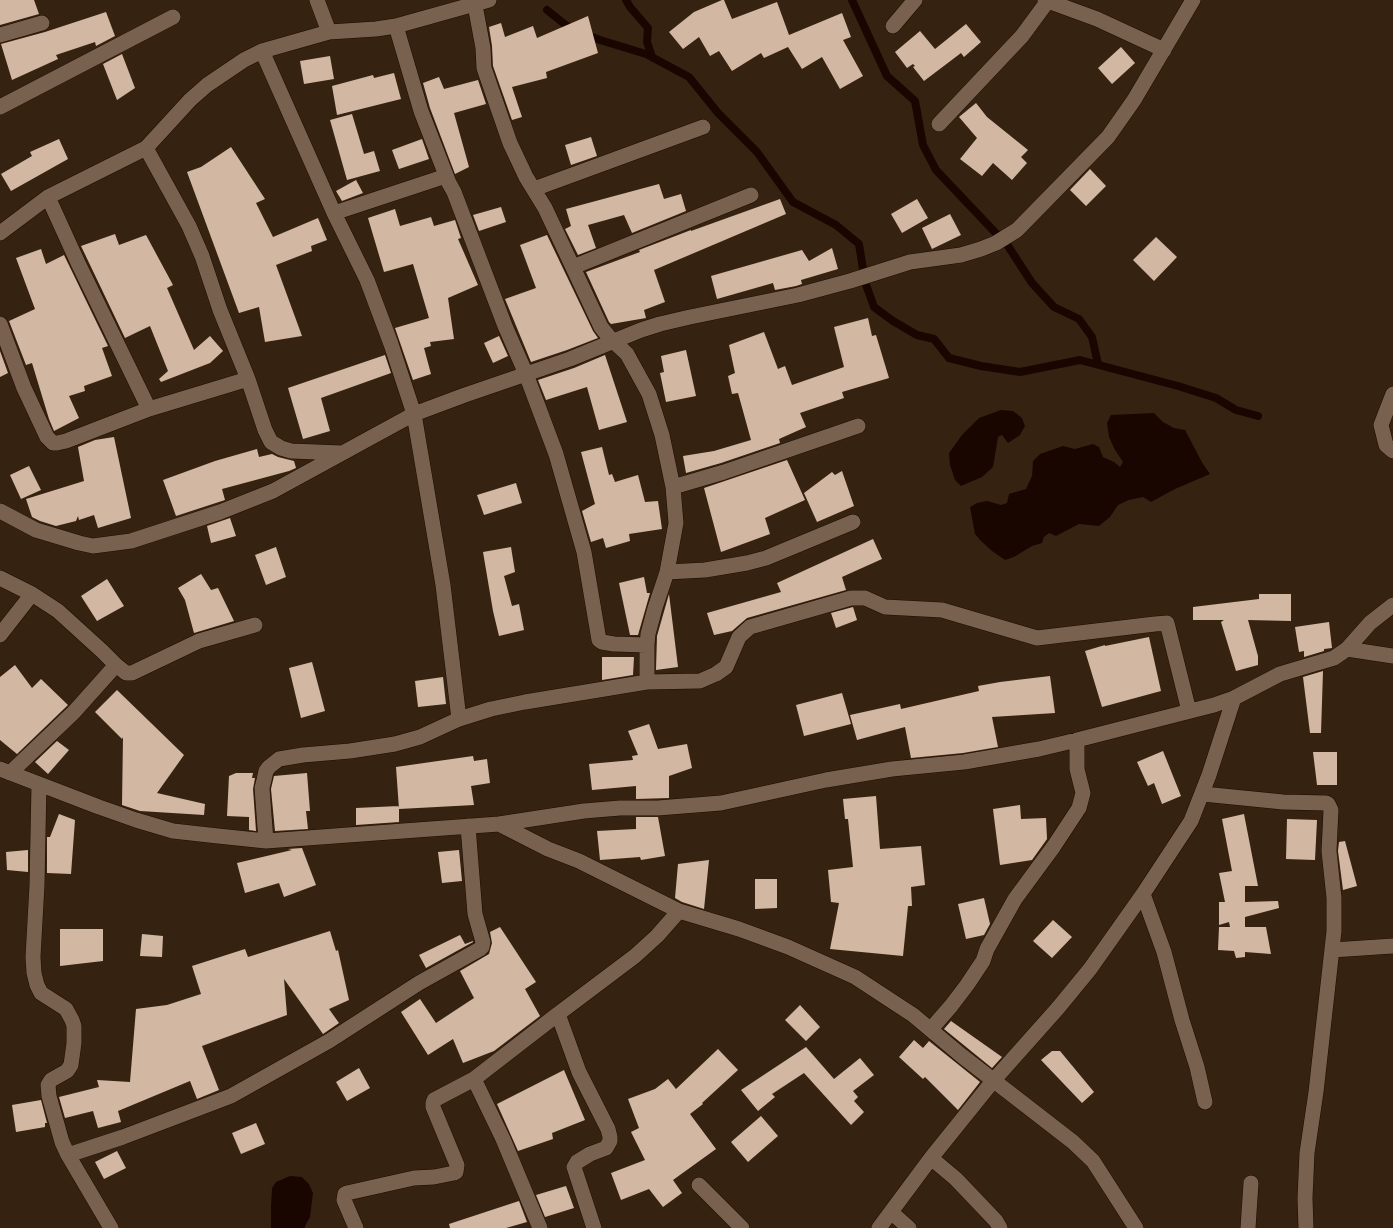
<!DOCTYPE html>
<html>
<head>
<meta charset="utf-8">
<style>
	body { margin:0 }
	canvas { display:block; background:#362211 }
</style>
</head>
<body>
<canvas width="1393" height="1228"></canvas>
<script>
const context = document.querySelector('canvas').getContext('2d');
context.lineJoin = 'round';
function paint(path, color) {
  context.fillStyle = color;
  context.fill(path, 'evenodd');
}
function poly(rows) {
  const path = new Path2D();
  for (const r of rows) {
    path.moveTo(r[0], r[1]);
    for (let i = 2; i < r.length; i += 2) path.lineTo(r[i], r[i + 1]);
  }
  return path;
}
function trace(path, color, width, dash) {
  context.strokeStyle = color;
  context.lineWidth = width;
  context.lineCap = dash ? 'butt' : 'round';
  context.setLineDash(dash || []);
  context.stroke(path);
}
const water = poly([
	[1001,410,1013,411,1022,418,1025,426,1020,435,1008,443,1002,435,998,437,993,467,982,477,961,486,955,480,950,465,949,453,962,435,979,418],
	[1154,413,1163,422,1174,428,1185,430,1203,464,1210,474,1175,489,1151,502,1143,497,1129,500,1118,505,1110,517,1099,526,1079,524,1056,536,1049,533,1044,537,1042,543,1032,546,1014,557,1005,560,992,551,981,541,975,534,970,507,977,503,987,501,1001,505,1007,503,1009,494,1026,489,1032,476,1033,461,1040,454,1063,446,1075,449,1093,444,1099,447,1103,457,1114,462,1120,467,1123,462,1115,450,1109,437,1107,423,1111,415],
	[290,1176,302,1177,309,1184,313,1193,310,1217,305,1226,305,1228,271,1228,271,1207,272,1188,276,1182]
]);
const stream = poly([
	[626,0,630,7,648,28,647,42,652,57],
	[852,0,887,76,915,101,923,145,936,170,1008,246,1032,283,1054,307,1079,319,1092,337,1098,364],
	[547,10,567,26,574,29],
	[584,34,600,40,646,54,689,77,718,113,757,152,793,202,836,225,859,244,865,282,874,307,893,321,917,335,934,339,949,358,981,366,1020,372,1080,360,1178,386,1216,398,1236,410,1258,416]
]);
const building = poly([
	[0,0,34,0,39,14,0,25],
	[722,0,724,0,732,19,777,2,789,35,842,13,851,37,843,40,863,76,840,89,822,57,802,69,788,47,764,58,761,53,732,71,719,51,710,56,699,37,683,49,669,32,694,12],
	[106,12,115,36,96,46,95,42,56,55,58,59,12,80,1,44,45,32],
	[588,16,598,53,546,72,547,78,512,87,522,117,512,120,493,66,492,46,489,27,501,23,505,37,533,26,537,38],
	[966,24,981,42,964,57,961,53,924,81,913,67,915,66,913,64,907,68,895,52,920,31,935,49],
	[1121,47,1135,63,1112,84,1098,68],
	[122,54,135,88,117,100,103,64],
	[330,56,334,79,304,84,300,61],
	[394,73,401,99,337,115,332,86,373,75,374,78],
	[439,77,444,89,478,80,486,104,454,113,469,167,455,174,430,108,423,83],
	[976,103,987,117,1028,150,1021,157,1027,163,1012,180,993,163,982,176,960,159,977,138,959,117],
	[352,114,364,154,374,151,380,171,347,180,330,120],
	[591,137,597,156,571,165,565,145],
	[59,139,68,159,11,191,1,174,32,156,30,152],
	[422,139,429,159,399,169,392,150],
	[231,147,265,199,256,203,273,237,318,218,327,240,311,246,312,251,276,265,302,336,265,342,259,307,239,313,187,172,201,167],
	[1090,169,1106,186,1086,206,1070,190],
	[356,180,363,193,342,201,336,191],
	[659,184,664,199,681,194,686,211,632,233,624,215,588,225,596,248,578,255,565,229,571,226,566,209],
	[780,199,786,214,654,270,665,302,644,310,646,318,611,324,609,322,586,272,640,252,639,250,691,230,691,231],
	[917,199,928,218,902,233,891,214],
	[501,207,506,222,479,231,473,215],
	[395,209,400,226,431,217,434,226,455,220,461,238,458,239,478,285,448,298,454,339,430,342,431,346,424,348,431,374,413,380,395,328,429,318,413,264,384,272,368,218],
	[950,214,961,235,932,249,922,228],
	[115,234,119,245,146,235,173,285,167,288,194,350,210,336,223,351,210,363,161,382,159,379,168,371,150,326,125,338,81,246],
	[547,235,593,331,598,338,567,350,531,362,505,299,536,288,520,245],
	[1156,237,1177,257,1154,281,1133,260],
	[832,248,838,269,801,280,802,284,796,286,775,290,773,283,717,299,711,276,802,250,809,261],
	[41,249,46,264,64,255,108,346,102,348,112,376,84,386,85,391,69,396,79,418,54,431,49,419,32,363,26,365,9,321,35,309,16,258],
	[868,318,872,336,876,335,889,378,842,392,844,398,800,413,806,427,779,439,780,443,721,463,686,473,683,456,714,451,751,440,738,393,732,394,728,376,735,373,729,345,764,332,778,369,785,366,792,385,844,367,834,327],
	[499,336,508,356,493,363,484,343],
	[686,350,696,396,666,402,660,373,664,372,661,356],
	[0,351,8,373,0,377],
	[385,355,391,373,321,398,330,431,303,439,288,388],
	[605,355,627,422,599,430,587,387,546,400,538,380,574,368],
	[114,437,131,518,98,528,94,515,79,520,78,516,76,521,56,526,40,521,32,517,26,499,84,481,78,447,95,440],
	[602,447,609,475,612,474,615,482,638,475,645,502,658,501,662,529,629,534,630,541,606,548,603,538,591,542,582,511,595,504,581,452],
	[257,449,259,457,272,454,278,457,294,461,296,468,289,471,222,489,225,500,176,516,163,480,215,461],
	[787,460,805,500,765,518,770,534,721,552,704,488],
	[29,466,41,490,21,499,10,475],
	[842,471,854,506,817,522,804,493,832,472,835,475],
	[516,483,522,503,484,515,477,495],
	[230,518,236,536,211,543,207,526],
	[873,539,882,559,842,577,846,590,747,618,732,631,714,635,707,613,781,592,777,583],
	[276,547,286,577,266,585,255,555],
	[511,547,515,572,504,576,512,606,519,604,524,630,499,636,493,611,483,552],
	[201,574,211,590,218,588,234,621,194,633,185,600,178,588],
	[644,577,647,593,650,593,638,635,630,635,619,583],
	[107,579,124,606,97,621,81,596],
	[669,594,678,667,656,670,657,636],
	[1259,594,1291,594,1291,621,1248,620,1258,656,1258,665,1236,671,1221,622,1224,620,1193,620,1193,607,1259,599],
	[853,607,857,620,836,628,831,613],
	[1329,622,1332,648,1324,649,1324,651,1304,657,1304,651,1299,652,1295,627],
	[1149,637,1161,691,1102,707,1085,651,1105,645,1105,646],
	[602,657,634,657,633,675,602,680],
	[312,662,325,711,301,718,289,668],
	[15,665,32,688,41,679,68,705,17,754,0,740,0,677],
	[1323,671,1321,733,1310,733,1303,677],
	[1050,676,1055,713,992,717,998,747,963,753,911,758,905,727,857,740,850,715,900,704,901,709,979,691,978,686,1000,682],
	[443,677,446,704,418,707,415,681],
	[117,690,184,755,157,793,205,804,204,815,140,811,122,805,123,737,122,739,95,712],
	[842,693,851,724,804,736,796,705],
	[649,724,658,749,687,744,692,768,669,776,669,798,636,799,636,786,592,790,589,764,633,760,632,756,638,755,628,731],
	[57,741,69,750,48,774,35,762],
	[1163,751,1181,796,1162,804,1154,783,1148,786,1137,762],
	[1313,752,1337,752,1337,785,1317,785],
	[473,756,474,761,487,759,490,783,471,786,474,805,399,809,396,767],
	[236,773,253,773,252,778,255,778,253,789,256,831,249,830,249,817,227,816,229,776],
	[307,773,310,811,306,811,308,829,275,831,271,789,274,776],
	[876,796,880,849,921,846,925,885,911,887,912,906,908,906,903,956,830,949,839,903,831,902,828,870,853,867,848,819,845,819,843,799],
	[1020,805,1021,819,1046,818,1047,839,1032,860,1000,865,993,809],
	[399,806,399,822,356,825,356,808],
	[59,814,75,820,71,874,47,873,47,837,50,837],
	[1244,814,1258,886,1245,886,1245,902,1278,901,1279,908,1245,917,1245,927,1266,927,1271,954,1245,952,1245,957,1236,958,1234,951,1218,950,1219,927,1230,927,1229,922,1219,925,1219,902,1225,902,1219,873,1232,871,1222,819],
	[636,817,658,817,665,856,641,860,640,857,600,860,597,831,636,829],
	[1287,819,1317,820,1315,860,1286,859],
	[1345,841,1357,886,1343,890,1338,851,1339,842],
	[302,848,316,885,284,897,279,883,245,893,237,863,292,850,288,849],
	[28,850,28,872,7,870,6,852],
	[459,850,462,881,442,883,438,852],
	[709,860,704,909,682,902,675,898,678,864],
	[755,879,777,879,777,908,755,909],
	[984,898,990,924,984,935,966,939,958,904],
	[1053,920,1072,937,1052,958,1033,941],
	[500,927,536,982,525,989,540,1016,494,1051,463,1063,453,1039,428,1055,401,1012,420,999,436,1023,474,998,460,971,489,954,492,943,490,932],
	[60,929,103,929,103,961,60,966],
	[330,931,336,951,338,950,349,1000,329,1009,339,1023,323,1034,284,979,287,1015,202,1046,219,1090,197,1099,190,1081,118,1111,121,1122,98,1128,93,1111,65,1118,59,1097,99,1087,97,1080,130,1082,136,1009,167,1005,201,994,192,966,245,949,248,957],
	[142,934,163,936,162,957,140,956],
	[460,935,465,944,473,941,473,942,426,968,419,955],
	[800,1005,820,1027,806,1041,785,1020],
	[951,1021,1002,1057,992,1068,944,1029],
	[914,1040,923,1048,929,1041,980,1082,958,1110,925,1077,923,1079,899,1057],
	[806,1047,834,1079,860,1058,874,1075,853,1091,858,1097,854,1101,864,1112,851,1125,804,1073,772,1094,775,1097,758,1111,741,1090],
	[718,1049,738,1070,702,1103,703,1104,690,1114,716,1149,673,1180,682,1193,663,1207,649,1189,621,1200,611,1173,645,1160,631,1132,639,1128,628,1099,655,1089,668,1079,676,1089],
	[1052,1051,1060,1051,1094,1092,1082,1103,1041,1060],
	[359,1068,370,1088,347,1101,336,1082],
	[564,1070,585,1120,552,1133,553,1139,518,1151,497,1104],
	[41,1100,47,1123,45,1123,45,1127,16,1132,12,1105],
	[761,1116,778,1136,748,1162,731,1142],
	[256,1123,265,1144,241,1154,232,1133],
	[117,1151,126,1168,104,1179,95,1162],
	[566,1186,574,1208,545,1217,536,1195],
	[519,1201,527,1222,506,1228,450,1228,449,1224]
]);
const minor = poly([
	[317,0,329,32],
	[1045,0,1097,19,1164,50],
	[475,5,483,48,484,68,510,143,526,177,545,208,601,327,609,337,627,354,649,394,662,435,673,487,676,523,667,572,655,608,648,634,647,645,647,682],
	[396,26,421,111,449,183,454,192,505,326,526,374,556,454,584,552,599,640,602,642,614,644,647,645],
	[893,26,915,0],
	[0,35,42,23],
	[262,51,334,213,367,280,391,344,414,414,443,585,459,719],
	[0,107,173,17],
	[939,124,1022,36,1047,2],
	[146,148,189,226,202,256,220,310,248,379,265,430,271,442,281,448,291,451,342,453],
	[534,189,703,127],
	[48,197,78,263,149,409],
	[334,213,446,176],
	[0,233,48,197,146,148,190,100,207,85,244,60,262,51,329,32,376,29,396,26,489,0],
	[573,267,751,195],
	[0,324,24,388,47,437,53,443,57,443,66,441,149,409,248,379],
	[1393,394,1381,425,1386,445,1393,451],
	[673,487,724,472,858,426],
	[0,511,36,530,79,543,93,546,131,541,220,512,273,491,414,414,465,395,570,359,641,330,660,324,690,317,798,295,850,281,910,262,961,255,981,249,996,243,1017,230,1108,137,1134,100,1193,0],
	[667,572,705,570,747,563,766,558,853,522],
	[0,578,32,594,58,611,102,651,116,665],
	[0,635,32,594],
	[1347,649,1393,656],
	[0,769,99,807,136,820,173,831,218,836,266,841,499,824,548,849,579,861,679,911,739,929,788,947,855,977,913,1015,962,1056,1073,1142,1093,1161,1136,1228],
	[10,773,74,712,116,665,126,673,132,673,199,641,255,625],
	[39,784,37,885,33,957,34,973,37,985,41,993,66,1009,72,1020,74,1026,74,1043,71,1065,67,1071,51,1080,48,1085,49,1096,62,1142,68,1155,123,1137,231,1096,329,1041,419,983,480,949,482,947,483,942,475,914,468,826],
	[1203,794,1283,802,1326,803,1328,804,1331,810,1329,851,1334,898,1334,931,1316,1092,1307,1153,1305,1198,1306,1228],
	[499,824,584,811,620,808,658,808,721,803,826,780,892,769,964,762,1039,749,1077,740,1214,705,1234,698,1280,674,1334,658,1347,649,1370,623,1393,605],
	[266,841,262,788,264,780,266,771,269,767,279,759,303,755,350,751,395,744,420,737,459,719,491,709,525,702,647,682,700,681,716,674,726,667,739,637,750,627,851,598,865,598,885,607,942,610,1037,638,1155,624,1167,623,1189,711],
	[1143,894,1164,952,1182,1020,1197,1067,1205,1102],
	[1332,950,1393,946],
	[931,1029,951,1006,967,985,983,961,987,949,1015,899,1054,846,1079,808,1083,793,1077,769,1077,740],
	[474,1079,503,1139,540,1228],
	[68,1155,111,1228],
	[931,1158,956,1179,996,1221,1000,1228],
	[699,1185,742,1228],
	[891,1212,909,1228],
	[356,1228,344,1200,345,1194,347,1193,414,1178,434,1177,454,1173,456,1172,457,1165,433,1107,433,1103,434,1100,474,1079,558,1014],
	[594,1228,574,1167,577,1162,590,1154,606,1148,610,1141,610,1137,608,1129,579,1072,558,1014,635,956,657,936,679,911],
	[879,1228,931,1158,993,1081,1058,1008,1090,969,1143,894,1191,821,1209,775,1234,698],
	[1248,1228,1251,1183]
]);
paint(water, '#1a0600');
trace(stream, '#1a0600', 8);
paint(building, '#d2b8a3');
trace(minor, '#1d0b00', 16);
trace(minor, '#78614e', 15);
</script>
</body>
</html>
